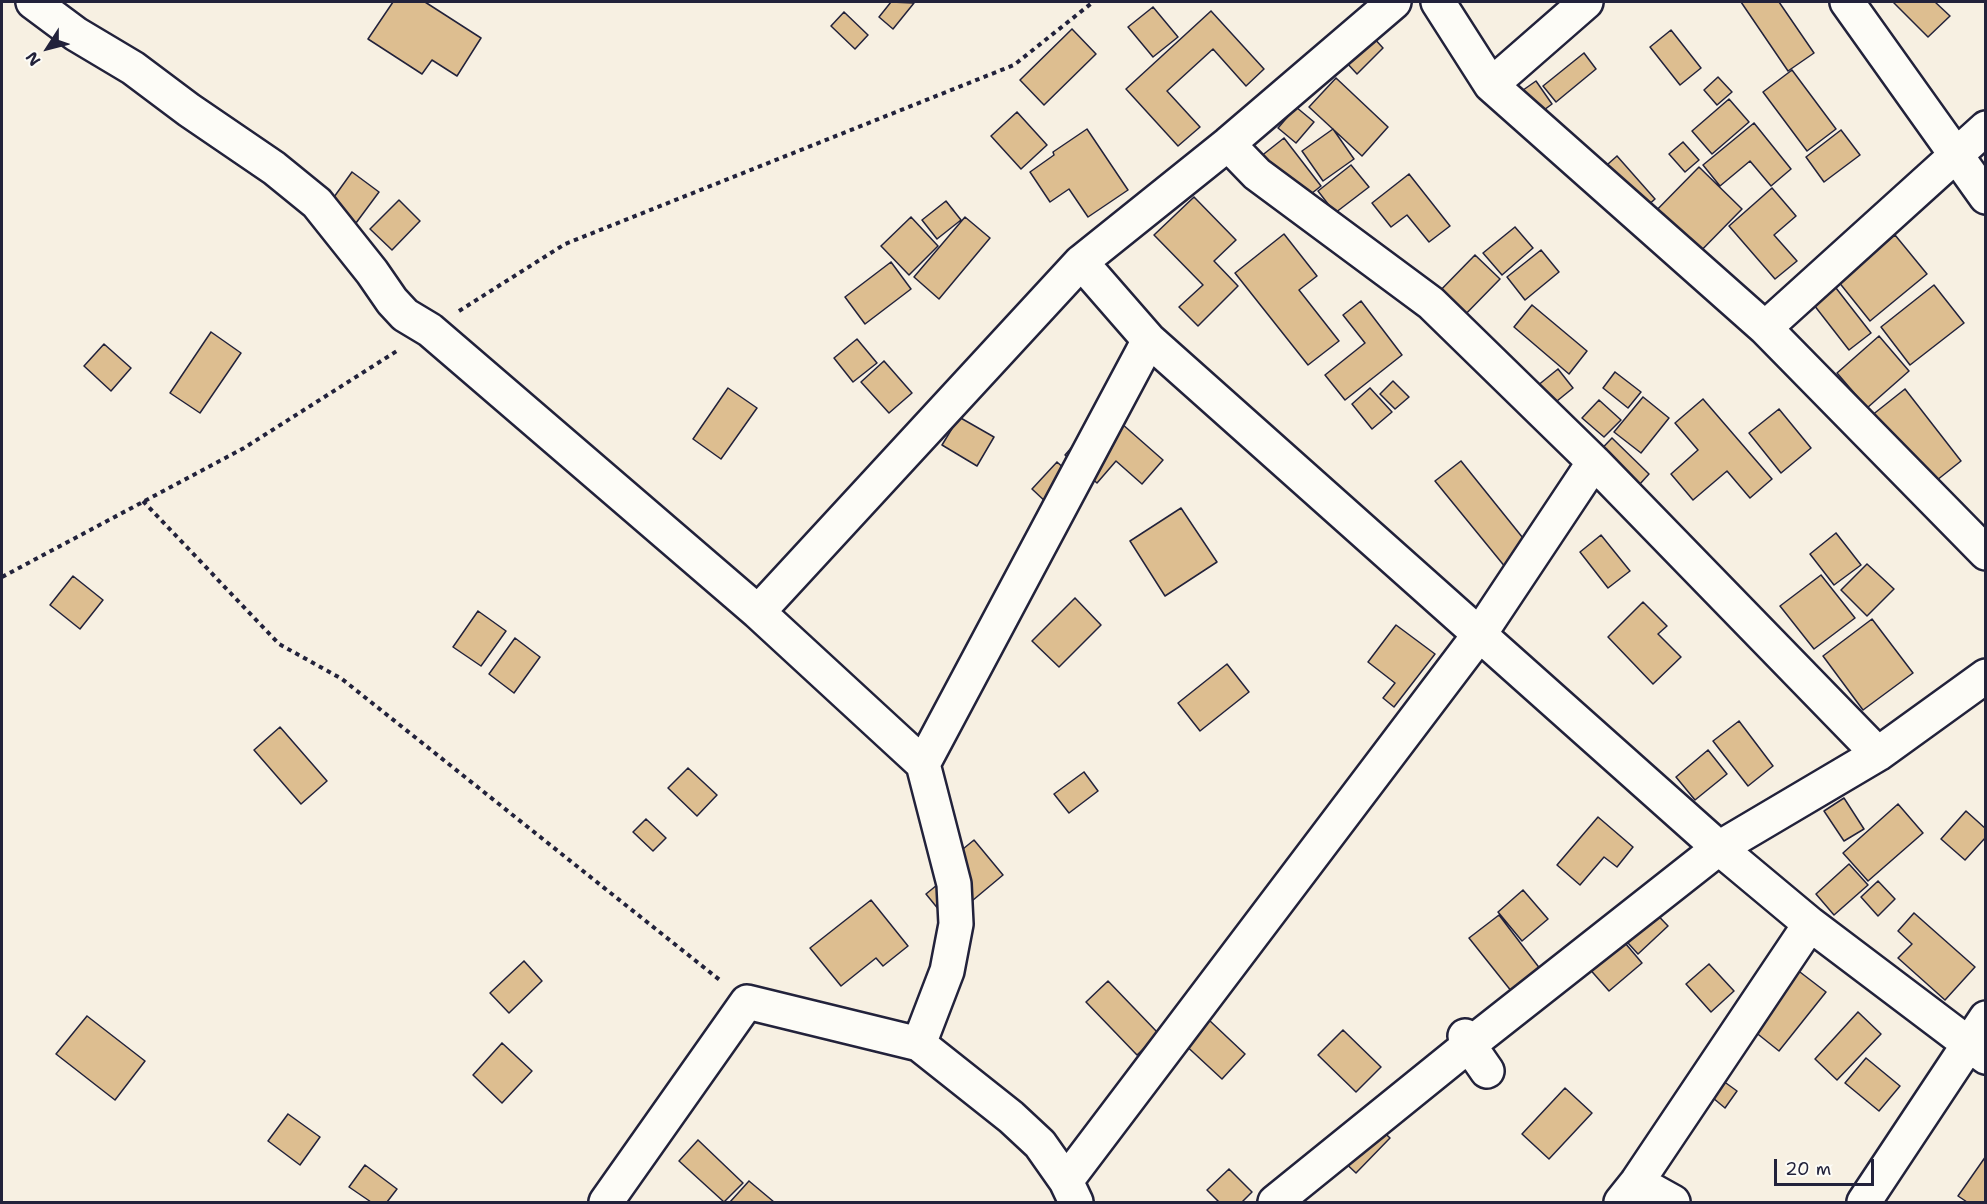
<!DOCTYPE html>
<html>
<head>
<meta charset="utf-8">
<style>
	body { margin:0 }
	#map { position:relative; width:1987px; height:1204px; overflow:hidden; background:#f7f0e2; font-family:"Shantell Sans",sans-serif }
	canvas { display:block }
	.frame { position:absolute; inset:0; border:3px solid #22223b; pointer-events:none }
	.north { position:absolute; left:18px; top:18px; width:60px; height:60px; -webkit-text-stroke:4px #fdfcf7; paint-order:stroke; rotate:234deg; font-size:16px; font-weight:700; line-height:24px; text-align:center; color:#22223b }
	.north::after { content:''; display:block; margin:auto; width:21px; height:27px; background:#22223b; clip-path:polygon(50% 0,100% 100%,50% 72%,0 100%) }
	.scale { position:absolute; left:1774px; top:1159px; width:100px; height:27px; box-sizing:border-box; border:3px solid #22223b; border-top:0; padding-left:8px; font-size:18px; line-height:21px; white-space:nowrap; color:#22223b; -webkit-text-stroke:4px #fdfcf7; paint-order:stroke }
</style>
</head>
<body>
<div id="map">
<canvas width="1987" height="1204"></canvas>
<div class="frame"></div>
<div class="north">N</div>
<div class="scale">20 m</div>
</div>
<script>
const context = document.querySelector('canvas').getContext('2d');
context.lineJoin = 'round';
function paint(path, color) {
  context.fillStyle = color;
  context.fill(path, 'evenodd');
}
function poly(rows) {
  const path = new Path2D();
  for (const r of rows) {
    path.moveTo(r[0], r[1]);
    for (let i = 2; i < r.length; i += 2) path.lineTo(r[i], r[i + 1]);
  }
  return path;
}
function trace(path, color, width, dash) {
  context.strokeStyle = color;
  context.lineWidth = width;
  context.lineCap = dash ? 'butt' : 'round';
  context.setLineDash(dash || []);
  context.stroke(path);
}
const building = poly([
	[393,2,425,2,481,38,457,76,432,60,422,74,368,39,393,2],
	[891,2,914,3,893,29,879,17,891,2],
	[1741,2,1779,2,1814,53,1788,71,1741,2],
	[1893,2,1935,2,1950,16,1928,37,1893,2],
	[1153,7,1178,37,1153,57,1128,27,1153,7],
	[1211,11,1264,69,1246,86,1213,49,1167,91,1200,127,1178,146,1126,89,1211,11],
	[844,12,868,35,855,49,831,26,844,12],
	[1072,29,1096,54,1044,105,1020,80,1072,29],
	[1671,30,1701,68,1680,85,1650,47,1671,30],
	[1372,36,1383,48,1357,74,1346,62,1372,36],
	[1584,53,1596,69,1556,102,1543,86,1584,53],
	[1792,70,1836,129,1807,151,1763,92,1792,70],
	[1718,77,1732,92,1717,105,1704,90,1718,77],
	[1336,78,1388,127,1362,156,1309,107,1336,78],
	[1536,81,1552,104,1532,119,1516,95,1536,81],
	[1729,99,1749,122,1712,154,1692,131,1729,99],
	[1296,107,1314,122,1296,143,1278,128,1296,107],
	[1017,112,1047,145,1021,169,991,136,1017,112],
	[1754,123,1791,169,1771,186,1750,161,1720,186,1703,165,1754,123],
	[1087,129,1128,190,1088,217,1069,189,1050,202,1030,172,1054,155,1053,152,1087,129],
	[1333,129,1354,159,1323,181,1302,151,1333,129],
	[1841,130,1860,155,1824,182,1806,157,1841,130],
	[1284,138,1321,186,1297,205,1260,157,1284,138],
	[1683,142,1699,160,1685,172,1669,154,1683,142],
	[1617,156,1655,199,1637,215,1599,172,1617,156],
	[1351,165,1369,187,1335,213,1318,191,1351,165],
	[1699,167,1742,209,1687,265,1644,223,1699,167],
	[352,172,379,192,356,223,329,204,352,172],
	[1409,174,1450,226,1429,242,1407,215,1391,227,1372,203,1409,174],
	[1772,188,1796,216,1774,235,1797,261,1775,279,1729,226,1772,188],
	[1194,197,1236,240,1214,261,1238,286,1198,326,1179,307,1203,285,1154,235,1194,197],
	[399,200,420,221,392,250,370,229,399,200],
	[946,201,961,220,937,239,922,220,946,201],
	[911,217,938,246,909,275,881,246,911,217],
	[965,217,990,238,939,299,914,277,965,217],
	[1515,227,1533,248,1502,275,1483,253,1515,227],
	[1284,234,1317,276,1299,290,1339,341,1308,365,1235,273,1284,234],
	[1895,235,1927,274,1870,321,1838,281,1895,235],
	[1541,250,1559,272,1525,300,1507,277,1541,250],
	[1475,255,1500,279,1455,325,1430,301,1475,255],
	[891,262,911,289,865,324,845,297,891,262],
	[1829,279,1871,333,1849,350,1807,296,1829,279],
	[1934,285,1964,323,1910,365,1881,327,1934,285],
	[1361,301,1402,355,1345,400,1325,375,1365,343,1343,315,1361,301],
	[1532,305,1587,351,1569,374,1514,327,1532,305],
	[211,332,241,353,200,413,170,393,211,332],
	[1879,336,1909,371,1867,408,1837,373,1879,336],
	[857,339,877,363,853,382,834,358,857,339],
	[104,344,131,368,111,391,84,366,104,344],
	[884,361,912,393,889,413,861,382,884,361],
	[1558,369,1573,388,1541,414,1526,395,1558,369],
	[1615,372,1641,392,1628,408,1603,388,1615,372],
	[1393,381,1409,397,1395,409,1380,394,1393,381],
	[728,388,757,408,721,459,693,439,728,388],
	[1370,388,1392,412,1372,429,1352,404,1370,388],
	[1905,389,1961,461,1927,488,1871,416,1905,389],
	[1643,397,1669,418,1641,453,1614,432,1643,397],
	[1703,399,1772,479,1750,498,1727,471,1693,500,1671,474,1698,450,1675,423,1703,399],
	[1599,400,1621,420,1604,437,1582,418,1599,400],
	[1105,409,1163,460,1142,484,1116,461,1097,483,1065,455,1105,409],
	[1779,409,1811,448,1781,473,1749,433,1779,409],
	[959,417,994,437,977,466,942,445,959,417],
	[1612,438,1649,474,1629,496,1591,460,1612,438],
	[1461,461,1531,548,1506,568,1435,481,1461,461],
	[1057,462,1088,490,1063,518,1032,489,1057,462],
	[1181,508,1217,562,1165,596,1130,541,1181,508],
	[1836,533,1861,565,1834,585,1810,554,1836,533],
	[1601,535,1630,571,1608,588,1580,552,1601,535],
	[1867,564,1894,589,1867,616,1841,590,1867,564],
	[1821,575,1855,618,1814,649,1780,606,1821,575],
	[73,576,103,600,80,629,50,605,73,576],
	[1075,598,1101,625,1059,667,1032,641,1075,598],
	[1643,602,1667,626,1658,634,1681,657,1653,684,1608,637,1643,602],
	[478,611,506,631,481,666,453,647,478,611],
	[1872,619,1913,673,1863,710,1823,656,1872,619],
	[1396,625,1435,654,1394,707,1383,698,1395,683,1368,662,1396,625],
	[515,638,540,657,514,693,489,674,515,638],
	[1227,664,1249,692,1200,731,1178,703,1227,664],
	[1739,721,1773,766,1748,786,1713,741,1739,721],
	[280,727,327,781,301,804,254,750,280,727],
	[1708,750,1727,774,1695,800,1676,777,1708,750],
	[688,768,717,795,697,816,668,788,688,768],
	[1084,772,1098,791,1069,813,1054,794,1084,772],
	[1844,798,1864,829,1844,841,1824,811,1844,798],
	[1898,804,1923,833,1868,881,1843,853,1898,804],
	[1966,811,1986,829,1986,837,1965,860,1941,839,1966,811],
	[1598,817,1633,847,1617,867,1604,857,1580,885,1557,865,1598,817],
	[646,819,666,838,653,851,633,832,646,819],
	[974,840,1003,875,948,921,926,894,954,871,947,862,974,840],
	[1849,864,1868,885,1834,915,1816,894,1849,864],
	[1878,881,1895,899,1878,916,1861,897,1878,881],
	[1523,890,1548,919,1522,941,1498,912,1523,890],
	[871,900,908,946,883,966,876,958,841,986,810,948,871,900],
	[1647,904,1668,926,1638,954,1618,932,1647,904],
	[1914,913,1975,967,1945,1000,1898,958,1912,944,1898,931,1914,913],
	[1499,915,1541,970,1512,992,1469,938,1499,915],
	[1620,937,1642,963,1609,991,1587,966,1620,937],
	[524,961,542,981,509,1013,490,993,524,961],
	[1709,964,1734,991,1711,1012,1686,984,1709,964],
	[1796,969,1826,992,1779,1051,1749,1027,1796,969],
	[1108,981,1159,1034,1137,1055,1086,1002,1108,981],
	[1192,1004,1245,1054,1222,1079,1168,1029,1192,1004],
	[1858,1012,1881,1034,1837,1080,1815,1059,1858,1012],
	[87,1016,145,1061,115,1100,56,1054,87,1016],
	[1343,1030,1381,1067,1356,1092,1318,1055,1343,1030],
	[502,1043,532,1071,502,1103,473,1075,502,1043],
	[1866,1058,1900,1086,1879,1111,1845,1083,1866,1058],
	[1719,1078,1737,1091,1725,1108,1707,1093,1719,1078],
	[1565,1088,1592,1113,1549,1159,1522,1134,1565,1088],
	[288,1114,320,1137,300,1165,268,1141,288,1114],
	[1373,1122,1390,1138,1356,1173,1339,1157,1373,1122],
	[698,1140,743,1183,724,1202,679,1161,698,1140],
	[1986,1156,1986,1202,1967,1202,1958,1196,1986,1156],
	[365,1165,397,1189,387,1202,371,1202,349,1187,365,1165],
	[1229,1169,1252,1192,1242,1202,1219,1202,1207,1190,1229,1169],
	[749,1181,774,1202,730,1202,749,1181]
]);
const path = poly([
	[459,311,565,244,1014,65,1093,2],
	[143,501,279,644,342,679,721,981],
	[2,577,244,448,400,349]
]);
const street = poly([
	[33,2,76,34,133,68,189,110,274,168,317,203,372,272,392,301,405,315,430,330,758,612,923,764,954,884,956,924,947,971,919,1044],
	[1438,2,1491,85,1765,328,1986,553],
	[1847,2,1986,197],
	[1491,85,1586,2],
	[1228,144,1257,174,1431,303,1594,462,1878,754],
	[1081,262,1149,340,1719,848,1810,924,1986,1057],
	[1765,328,1986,128],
	[758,612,1081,262,1228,144,1394,2],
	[923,764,1149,340],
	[1465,1036,1469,1045,1487,1071],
	[1066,1181,1479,635,1594,462],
	[1637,1182,1673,1202],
	[606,1202,747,1002,919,1044,1011,1117,1040,1144,1066,1181,1076,1202],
	[1275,1202,1469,1045,1719,848,1878,754,1986,676],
	[1621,1202,1637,1182,1810,924],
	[1864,1202,1986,1018]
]);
paint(building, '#ddbe90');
trace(building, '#22223b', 1.5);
trace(street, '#22223b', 38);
trace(path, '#22223b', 4, [4.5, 4.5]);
trace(street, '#fdfcf7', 33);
</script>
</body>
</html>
